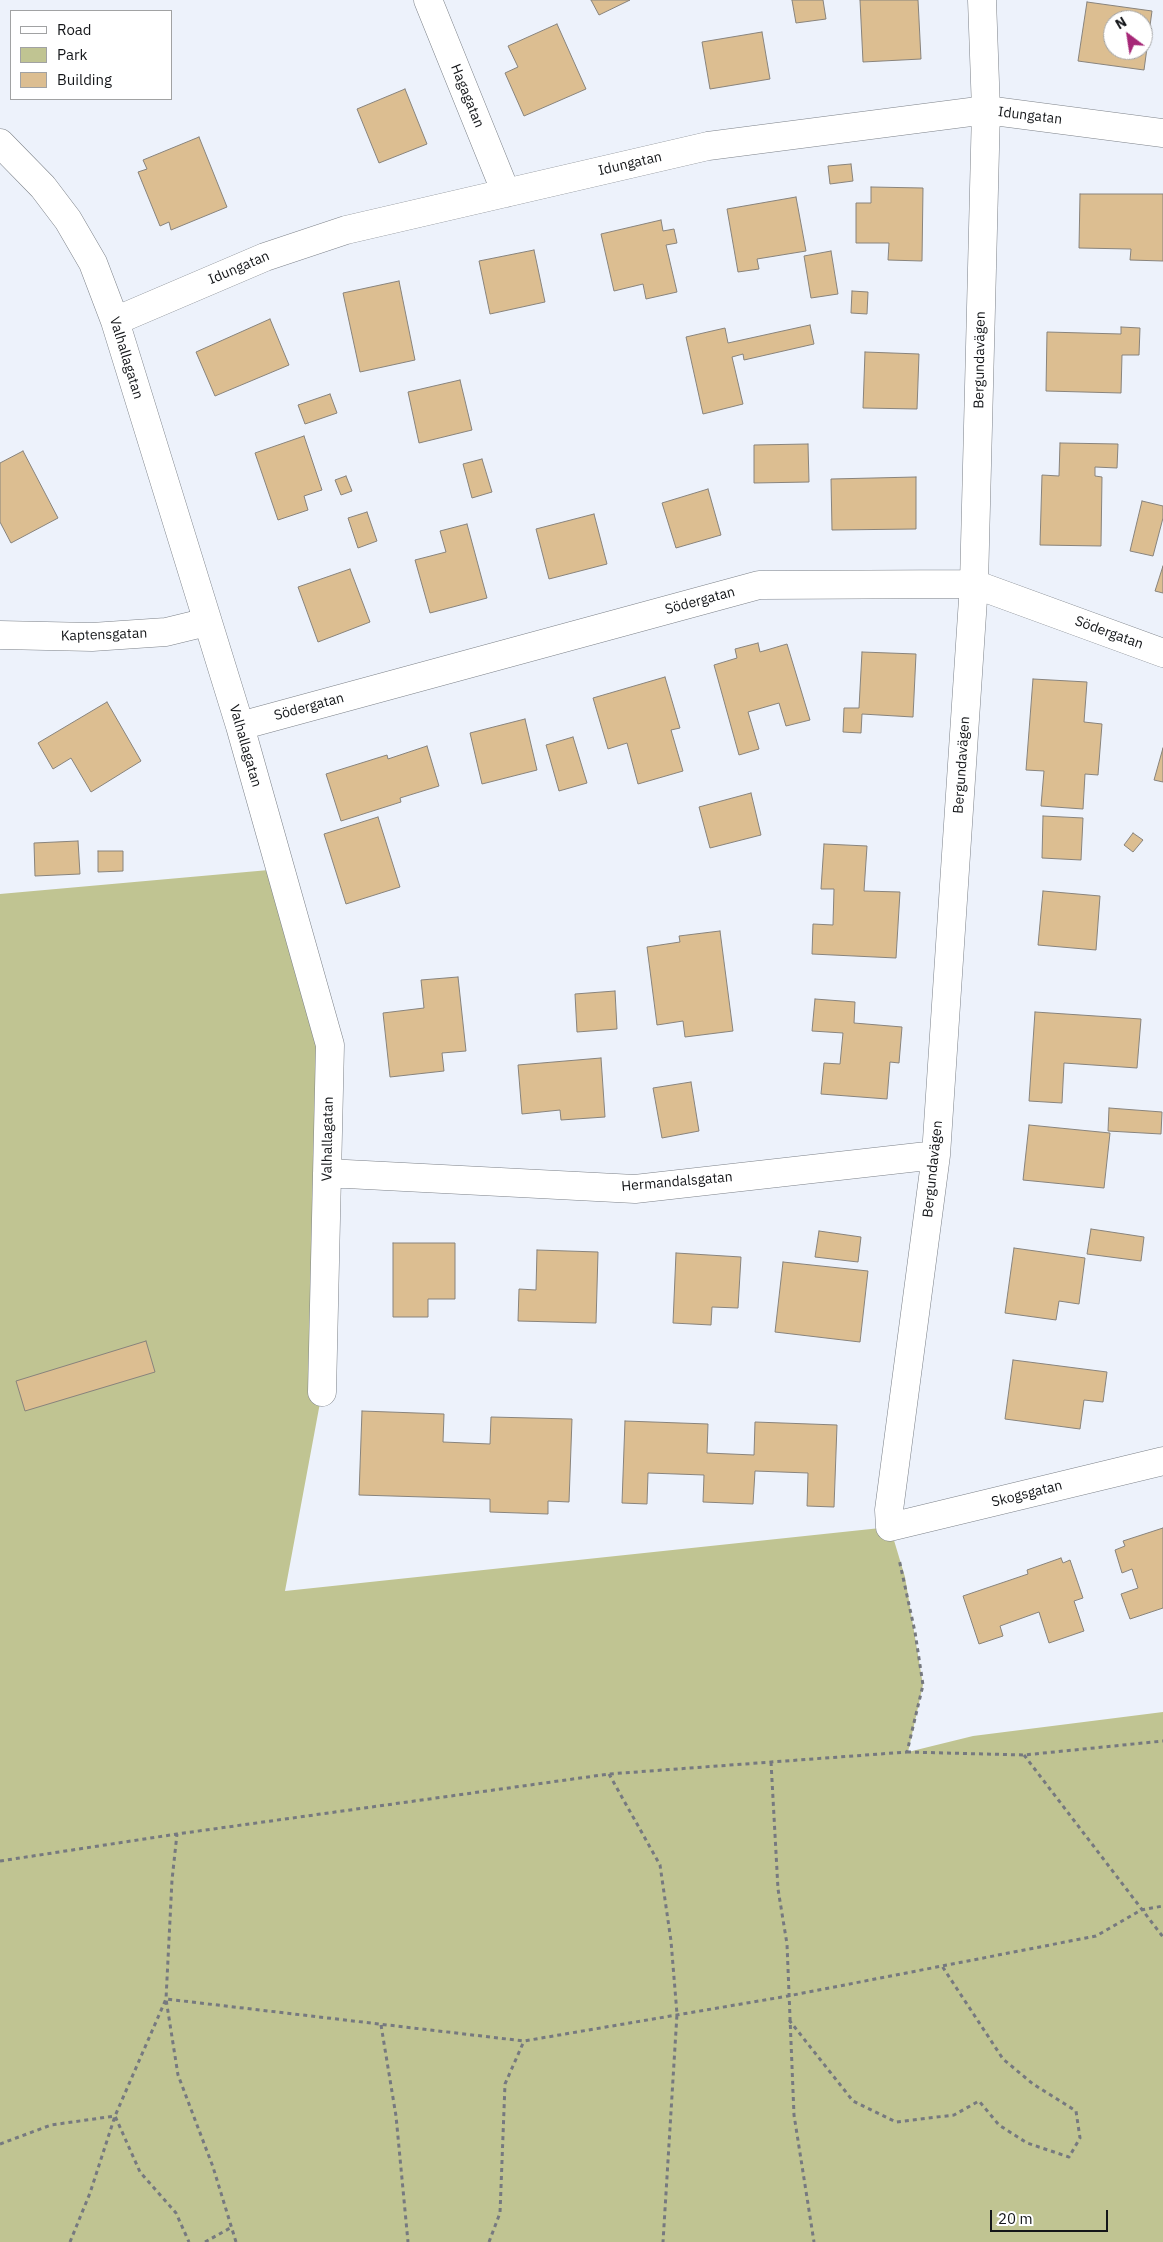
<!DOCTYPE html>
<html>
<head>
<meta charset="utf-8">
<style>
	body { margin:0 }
	#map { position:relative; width:1163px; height:2242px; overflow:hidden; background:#edf2fb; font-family:"IBM Plex Sans",sans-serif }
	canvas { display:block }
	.legend { position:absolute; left:10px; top:10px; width:162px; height:90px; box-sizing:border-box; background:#fff; border:1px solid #a1a2a3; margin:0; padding:6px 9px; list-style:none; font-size:15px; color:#141619 }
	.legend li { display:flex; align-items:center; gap:10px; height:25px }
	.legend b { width:25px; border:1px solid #a1a2a3 }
	.north { position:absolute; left:1103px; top:10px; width:50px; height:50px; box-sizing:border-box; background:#fff; border:1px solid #a1a2a3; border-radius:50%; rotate:329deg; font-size:14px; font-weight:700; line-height:20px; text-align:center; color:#141619 }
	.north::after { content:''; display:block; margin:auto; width:18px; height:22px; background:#a62777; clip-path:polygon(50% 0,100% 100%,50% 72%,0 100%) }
	.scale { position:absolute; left:990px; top:2210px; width:118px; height:22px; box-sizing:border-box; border:2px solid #141619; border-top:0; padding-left:6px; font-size:15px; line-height:18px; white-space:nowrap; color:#141619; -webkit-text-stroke:4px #fff; paint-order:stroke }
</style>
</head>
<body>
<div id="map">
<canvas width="1163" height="2242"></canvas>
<ul class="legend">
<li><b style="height:6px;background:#fff"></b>Road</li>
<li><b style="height:14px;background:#c0c492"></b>Park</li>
<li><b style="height:14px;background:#dcbe91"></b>Building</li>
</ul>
<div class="north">N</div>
<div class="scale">20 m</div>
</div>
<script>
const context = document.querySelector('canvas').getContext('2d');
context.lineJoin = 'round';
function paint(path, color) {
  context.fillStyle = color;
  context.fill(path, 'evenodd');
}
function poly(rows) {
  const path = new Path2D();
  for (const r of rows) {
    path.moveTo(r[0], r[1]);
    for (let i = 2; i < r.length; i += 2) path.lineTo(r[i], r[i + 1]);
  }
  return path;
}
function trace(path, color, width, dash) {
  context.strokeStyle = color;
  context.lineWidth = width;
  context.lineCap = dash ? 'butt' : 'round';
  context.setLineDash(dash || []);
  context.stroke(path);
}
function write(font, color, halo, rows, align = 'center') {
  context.font = font + ' "IBM Plex Sans",sans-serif';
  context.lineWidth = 4.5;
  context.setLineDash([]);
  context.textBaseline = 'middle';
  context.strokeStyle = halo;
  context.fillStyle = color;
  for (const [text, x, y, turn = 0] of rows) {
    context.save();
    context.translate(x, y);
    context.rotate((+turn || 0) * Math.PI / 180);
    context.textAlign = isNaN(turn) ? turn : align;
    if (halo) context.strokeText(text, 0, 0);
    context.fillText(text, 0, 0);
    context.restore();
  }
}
const green = poly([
	[280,869,330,1045,322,1392,285,1591,890,1527,905,1577,923,1685,908,1752,973,1736,1163,1712,1163,2242,0,2242,0,894]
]);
const building = poly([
	[591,0,630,0,599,15,591,0],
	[792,0,823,0,826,19,796,23,792,0],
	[860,0,918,0,921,59,863,62,860,0],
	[1087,2,1152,11,1144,70,1078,61,1087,2],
	[1113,20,1143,20,1143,50,1113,50,1113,20],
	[557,24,586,89,524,116,505,73,518,67,508,46,557,24],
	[762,32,770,79,710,89,702,42,762,32],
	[405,89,427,144,379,163,357,109,405,89],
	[199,137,227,207,171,230,169,222,160,226,138,172,147,169,143,160,199,137],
	[851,164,853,181,830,184,828,166,851,164],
	[871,187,923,188,922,261,888,260,889,243,856,243,856,203,871,203,871,187],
	[1080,194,1163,194,1163,261,1130,260,1131,249,1079,248,1080,194],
	[796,197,806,251,757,259,759,269,738,272,727,209,796,197],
	[661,220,663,231,674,229,677,243,666,245,677,292,646,299,643,284,614,291,601,234,661,220],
	[534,250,545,302,490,314,479,261,534,250],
	[831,251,838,294,811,298,804,256,831,251],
	[399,281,415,360,360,372,343,293,399,281],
	[852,291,868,292,867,314,851,313,852,291],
	[270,319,289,365,215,396,196,352,270,319],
	[810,325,814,344,744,360,743,354,732,357,743,404,703,414,686,337,725,328,728,343,810,325],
	[1121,327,1140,328,1139,355,1122,355,1121,393,1046,391,1047,332,1121,334,1121,327],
	[865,352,919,354,917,409,863,408,865,352],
	[460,380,472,430,419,443,408,392,460,380],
	[330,394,337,413,305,424,298,405,330,394],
	[304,436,322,490,304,496,308,510,278,520,255,453,304,436],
	[1060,443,1118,444,1117,468,1095,467,1095,476,1102,477,1101,546,1040,545,1042,475,1059,476,1060,443],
	[808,444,809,482,754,483,754,445,808,444],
	[23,451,58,518,11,543,0,522,0,463,23,451],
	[482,459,492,492,472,498,463,464,482,459],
	[346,476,352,491,341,495,335,480,346,476],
	[916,477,916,529,832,530,831,479,916,477],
	[708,489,721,535,676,548,662,503,708,489],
	[1142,501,1163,506,1163,518,1153,556,1130,551,1142,501],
	[367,512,377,541,358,548,348,518,367,512],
	[594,514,607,564,549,579,536,529,594,514],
	[467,524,487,598,430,613,415,560,446,552,440,531,467,524],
	[1163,566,1163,593,1155,591,1163,566],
	[350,569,370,622,318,642,298,587,350,569],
	[758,643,760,652,787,644,810,720,786,726,779,703,748,712,759,749,739,755,714,665,737,658,735,649,758,643],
	[862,652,916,654,913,717,862,714,861,733,843,732,844,708,859,708,862,652],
	[665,677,680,728,671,730,683,771,638,784,627,743,608,749,593,698,665,677],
	[1033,679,1087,682,1084,722,1102,724,1098,775,1085,774,1083,809,1041,806,1044,771,1026,770,1033,679],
	[107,702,141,761,91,792,71,758,53,769,38,743,107,702],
	[525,719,537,770,482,784,470,733,525,719],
	[573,737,587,783,559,791,546,745,573,737],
	[427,746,439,786,400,798,401,802,341,821,326,774,387,755,388,759,427,746],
	[1163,748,1163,782,1154,780,1163,748],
	[751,793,761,835,710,848,699,807,751,793],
	[1043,816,1083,818,1081,860,1042,858,1043,816],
	[378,817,400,887,346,904,324,834,378,817],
	[1133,833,1143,840,1133,852,1124,845,1133,833],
	[78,841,80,874,35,876,34,843,78,841],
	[824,844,867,846,864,891,900,892,896,958,812,954,813,924,833,925,834,889,821,889,824,844],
	[98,851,123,851,123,871,98,872,98,851],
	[1043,891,1100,896,1096,950,1038,945,1043,891],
	[720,931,733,1031,685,1037,683,1021,657,1025,647,947,680,942,679,936,720,931],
	[458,977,466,1051,442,1053,444,1071,390,1077,383,1013,424,1008,421,980,458,977],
	[615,991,617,1029,577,1032,575,994,615,991],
	[815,999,855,1002,854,1023,902,1027,899,1063,890,1062,887,1099,821,1094,824,1063,840,1064,843,1033,812,1031,815,999],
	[1035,1012,1141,1019,1137,1068,1064,1063,1062,1103,1029,1101,1035,1012],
	[601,1058,605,1117,561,1120,560,1110,522,1114,518,1065,601,1058],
	[691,1082,699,1131,662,1138,653,1088,691,1082],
	[1109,1108,1162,1112,1161,1134,1108,1131,1109,1108],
	[1029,1125,1110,1133,1104,1188,1023,1180,1029,1125],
	[1091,1229,1144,1237,1141,1261,1087,1254,1091,1229],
	[819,1231,861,1237,858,1262,815,1257,819,1231],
	[393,1243,455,1243,455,1299,428,1299,428,1317,393,1317,393,1243],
	[1014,1248,1085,1258,1079,1304,1059,1301,1056,1320,1005,1313,1014,1248],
	[537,1250,598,1252,596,1323,518,1321,519,1289,536,1290,537,1250],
	[676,1253,741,1257,738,1308,712,1307,711,1325,673,1323,676,1253],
	[783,1262,868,1271,860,1342,775,1332,783,1262],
	[146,1341,155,1372,25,1411,16,1381,146,1341],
	[1013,1360,1107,1372,1103,1402,1084,1400,1080,1429,1005,1419,1013,1360],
	[362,1411,444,1414,443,1442,490,1444,491,1417,572,1419,569,1502,548,1501,548,1514,490,1512,490,1499,359,1495,362,1411],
	[625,1421,708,1424,707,1453,754,1455,755,1422,837,1425,834,1507,807,1506,808,1473,755,1471,753,1504,703,1502,704,1475,648,1473,647,1504,622,1503,625,1421],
	[1163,1528,1163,1608,1130,1619,1121,1594,1138,1588,1132,1569,1122,1573,1115,1550,1125,1546,1123,1541,1163,1528],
	[1061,1558,1063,1563,1070,1560,1083,1598,1074,1601,1084,1631,1049,1643,1039,1612,1000,1626,1003,1636,979,1644,963,1596,1028,1574,1027,1570,1061,1558]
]);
const path = poly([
	[907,1752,1024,1755,1163,1741],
	[1024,1755,1163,1937],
	[771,1762,778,1889,787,1944,794,2115,814,2242],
	[609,1774,660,1865,671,1941,677,2014,663,2242],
	[0,1861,177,1834,609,1774,907,1752,923,1685,915,1632,899,1559],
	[789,2020,853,2101,896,2122,954,2115,979,2101,999,2125,1027,2143,1069,2157,1080,2138,1076,2111,1033,2084,1003,2059,942,1966],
	[381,2025,396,2116,408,2242],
	[0,2144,51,2125,115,2116,140,2172,176,2213,189,2242],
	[70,2242,90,2193,115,2116,166,1999,172,1880,177,1834],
	[205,2242,232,2227],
	[236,2242,213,2167,178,2075,166,1999,524,2041,788,1996,1096,1936,1141,1910,1163,1906],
	[489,2242,500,2213,505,2084,524,2041]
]);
const minor = poly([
	[428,0,506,193],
	[982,0,986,110,974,584,936,1155,889,1510,890,1527,1163,1461],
	[0,143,43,187,68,220,93,263,115,321,240,726,330,1045,322,1392],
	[115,321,265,257,346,230,708,146,986,110,1163,133],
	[0,635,92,637,166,632,207,622],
	[240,726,759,585,974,584,1163,653],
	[327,1173,635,1189,936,1155]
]);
const streetNames = [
	["Hagagatan",467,96,68],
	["Idungatan",1030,116,7],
	["Idungatan",630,164,-13],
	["Idungatan",239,268,-23],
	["Valhallagatan",126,358,73],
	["Bergundavägen",980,360,-89],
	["Södergatan",700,601,-15],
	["Södergatan",1109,633,20],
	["Kaptensgatan",104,635,-2],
	["Södergatan",309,707,-15],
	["Valhallagatan",245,746,74],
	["Bergundavägen",962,765,-86],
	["Valhallagatan",328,1139,-89],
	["Bergundavägen",933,1169,-84],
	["Hermandalsgatan",677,1182,-5],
	["Skogsgatan",1027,1494,-14]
];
paint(green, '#c0c492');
paint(building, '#dcbe91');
trace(building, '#88837c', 1);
trace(minor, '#7d8289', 29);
trace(path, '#76797f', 3, [4, 4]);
trace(minor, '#fff', 28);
write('14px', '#141619', '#fff', streetNames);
</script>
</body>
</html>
